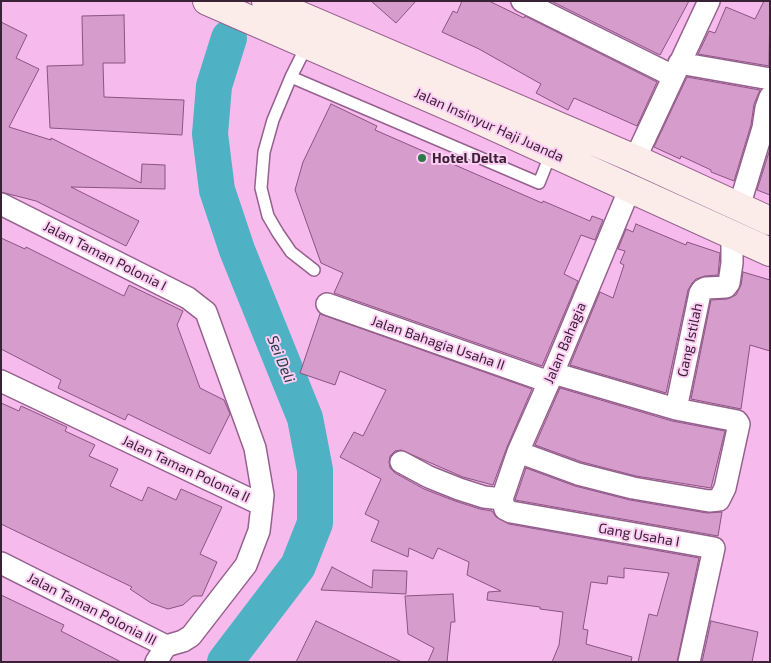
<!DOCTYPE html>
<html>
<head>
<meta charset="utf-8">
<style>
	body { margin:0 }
	#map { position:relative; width:771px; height:663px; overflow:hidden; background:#f6bbec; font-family:"Exo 2",sans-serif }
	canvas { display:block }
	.frame { position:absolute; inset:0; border:2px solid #392235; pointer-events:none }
</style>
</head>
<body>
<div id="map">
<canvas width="771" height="663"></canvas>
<div class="frame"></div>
</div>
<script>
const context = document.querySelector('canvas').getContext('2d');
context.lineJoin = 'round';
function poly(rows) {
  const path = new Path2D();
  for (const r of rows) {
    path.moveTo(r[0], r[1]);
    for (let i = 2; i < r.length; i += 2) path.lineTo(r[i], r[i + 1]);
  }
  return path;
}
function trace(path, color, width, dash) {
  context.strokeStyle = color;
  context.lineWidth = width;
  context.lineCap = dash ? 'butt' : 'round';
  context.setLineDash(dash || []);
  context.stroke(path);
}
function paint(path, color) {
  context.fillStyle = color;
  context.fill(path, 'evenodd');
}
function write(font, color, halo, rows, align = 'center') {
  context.font = font + ' "Exo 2",sans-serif';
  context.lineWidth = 4;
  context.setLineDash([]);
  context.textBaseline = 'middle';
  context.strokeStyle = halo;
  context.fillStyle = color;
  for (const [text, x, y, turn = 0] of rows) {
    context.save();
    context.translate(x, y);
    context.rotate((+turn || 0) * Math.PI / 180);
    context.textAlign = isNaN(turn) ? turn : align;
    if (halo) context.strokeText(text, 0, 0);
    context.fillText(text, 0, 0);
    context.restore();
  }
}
const river = poly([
	[225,662,298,566,315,523,315,470,305,418,237,250,217,190,210,134,214,86,229,38]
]);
const building = poly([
	[371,1,416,1,396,23,371,1],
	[462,1,489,1,524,18,525,16,657,82,637,126,574,98,568,110,536,93,541,84,479,49,442,32,453,11,457,13,462,1],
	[551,1,689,1,660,55,551,1],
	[764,1,770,1,769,66,698,54,709,31,715,33,726,7,755,19,764,1],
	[124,15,125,63,103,63,104,97,184,100,182,135,50,128,47,66,83,65,82,16,124,15],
	[1,22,27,35,16,58,39,69,9,127,51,140,51,138,141,183,142,164,165,165,165,189,71,187,139,221,126,246,36,201,1,192,1,22],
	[687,77,760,90,754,104,751,125,734,181,711,172,711,170,681,156,680,159,654,147,687,77],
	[331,104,377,126,375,130,542,203,543,201,590,221,592,216,603,220,595,240,581,235,564,274,578,281,542,366,334,293,343,273,321,263,295,190,303,162,331,104],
	[770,149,770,195,757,190,770,149],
	[636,224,686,245,687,242,720,253,718,275,705,276,696,279,692,283,688,290,666,393,570,365,600,292,613,298,624,265,620,263,625,251,618,249,626,229,633,232,636,224],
	[1,238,25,249,26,247,124,296,129,285,183,311,177,325,200,388,224,400,230,414,210,454,128,414,125,420,58,388,61,380,1,349,1,238],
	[743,272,770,280,770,351,750,345,741,409,691,399,711,300,727,299,736,295,741,285,743,272],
	[320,314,532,389,507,447,493,485,463,477,401,450,395,451,390,456,389,462,390,468,395,473,424,489,455,501,480,509,492,511,496,517,509,524,699,558,677,662,638,662,649,614,657,616,669,573,624,568,624,578,608,576,607,584,591,582,583,629,588,630,586,644,632,657,631,662,552,662,559,645,563,612,540,609,540,607,487,600,488,592,501,591,467,575,469,562,438,548,433,559,409,548,408,557,371,541,379,521,365,514,381,479,340,457,354,432,363,436,386,390,340,371,335,385,300,373,320,314],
	[560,388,672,421,725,431,711,488,636,476,582,462,535,445,560,388],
	[1,403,19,411,21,406,67,427,65,431,95,445,89,456,118,469,110,486,142,501,148,487,176,500,181,489,222,507,200,554,217,562,202,596,193,596,183,605,168,609,151,603,130,589,132,587,1,524,1,403],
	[526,468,575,486,630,500,707,513,722,512,718,536,515,500,526,468],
	[332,567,372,588,373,570,407,571,406,594,321,590,332,567],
	[453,594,455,622,451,622,447,662,428,662,434,648,408,634,405,596,453,594],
	[1,595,64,625,61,631,121,662,1,662,1,595],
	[316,621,402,662,296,662,316,621],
	[711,621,758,632,752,662,702,662,711,621]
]);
const lane = poly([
	[307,45,291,77,539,183,551,153],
	[291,77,273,120,264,152,261,188,268,216,278,233,291,252,314,270]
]);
const street = poly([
	[522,1,673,76],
	[679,63,770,79],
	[635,159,709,1],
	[1,204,188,298,206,312,255,448,263,495,262,505,259,531,246,565,191,636,183,641,166,646],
	[739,207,763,128,766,108,770,97],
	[327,304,549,382],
	[1,381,262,505],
	[676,409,700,293,702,290,706,288,726,287,729,283,732,263,732,235],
	[518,452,578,474,633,488,709,501,719,500,725,488,739,424,737,421,676,409,553,373],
	[401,462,429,477,459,489,484,497,502,499],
	[502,499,505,509,511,512,714,548,689,662],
	[502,499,518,452,553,373,630,188],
	[1,563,166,646,156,662]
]);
const secondary = poly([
	[207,1,464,113,770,252],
	[266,1,635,159,770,221]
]);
const markers = [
	[422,158,5,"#2d7a49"]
];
const streetNames = [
	["Jalan Insinyur Haji Juanda",489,125,24],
	["Jalan Taman Polonia I",105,256,27],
	["Gang Istilah",690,340,-78],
	["Jalan Bahagia Usaha II",438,343,19],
	["Jalan Bahagia",565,343,-67],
	["Jalan Taman Polonia II",186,469,25],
	["Gang Usaha I",639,535,10],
	["Jalan Taman Polonia III",92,609,27]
];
const poiNames = [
	["Hotel Delta",432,158]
];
const waterNames = [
	["Sei Deli",281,359,68]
];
trace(river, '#4fb1c4', 36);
paint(building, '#d69ccc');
trace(building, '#885480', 1);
trace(lane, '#96618e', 14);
trace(street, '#96618e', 24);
trace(secondary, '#96618e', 30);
trace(lane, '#fff', 11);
trace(street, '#fff', 21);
trace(secondary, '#fbece9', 28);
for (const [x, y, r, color] of markers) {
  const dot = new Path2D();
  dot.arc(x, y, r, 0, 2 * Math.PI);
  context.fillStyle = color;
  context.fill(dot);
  trace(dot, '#fdcdf4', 2);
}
write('14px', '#392235', '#fdcdf4', streetNames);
write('bold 14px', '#392235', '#fdcdf4', poiNames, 'left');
write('italic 15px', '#1f3d44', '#fdcdf4', waterNames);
</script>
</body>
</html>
